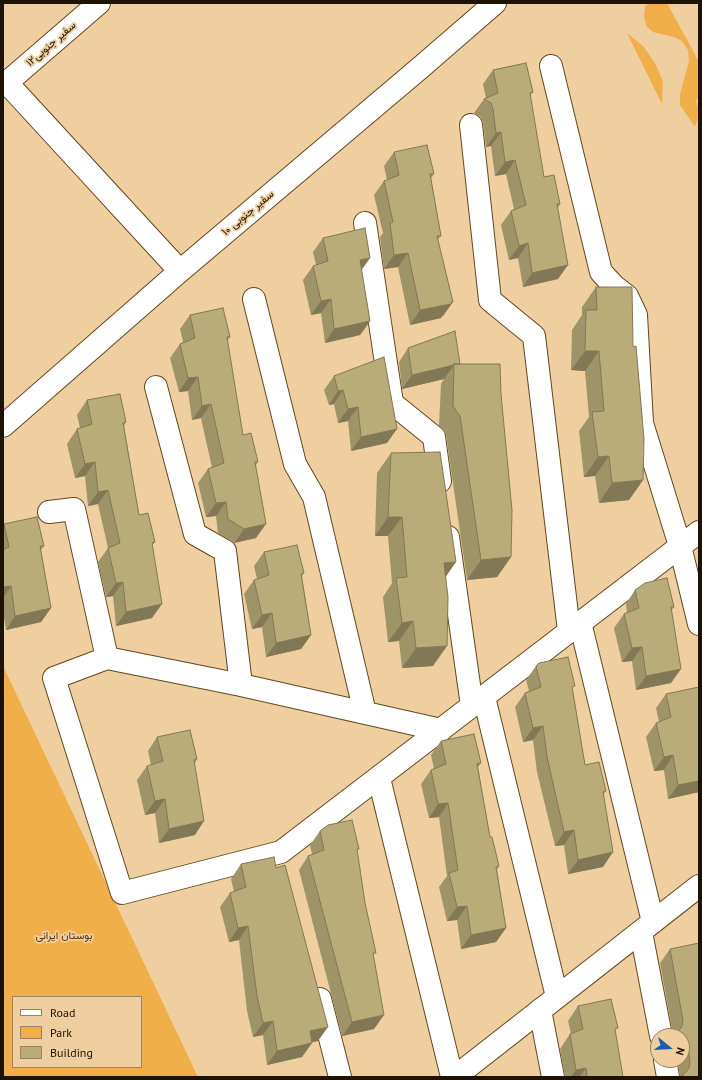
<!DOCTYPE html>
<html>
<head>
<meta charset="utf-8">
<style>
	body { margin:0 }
	#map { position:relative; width:702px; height:1080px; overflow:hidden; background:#efcea0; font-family:"PT Sans",sans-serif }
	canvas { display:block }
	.frame { position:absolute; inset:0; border:4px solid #1e1203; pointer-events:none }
	.legend { position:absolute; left:12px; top:996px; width:130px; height:72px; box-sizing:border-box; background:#efcea0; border:1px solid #9b8361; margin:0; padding:5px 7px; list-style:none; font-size:12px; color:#1e1203 }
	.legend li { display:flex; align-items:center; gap:8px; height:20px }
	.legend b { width:20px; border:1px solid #9b8361 }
	.north { position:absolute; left:650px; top:1028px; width:40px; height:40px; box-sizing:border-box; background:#efcea0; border:1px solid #9b8361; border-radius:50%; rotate:108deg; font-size:11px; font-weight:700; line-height:16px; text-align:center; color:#1e1203 }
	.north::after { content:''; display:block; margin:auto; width:14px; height:18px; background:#1b5eae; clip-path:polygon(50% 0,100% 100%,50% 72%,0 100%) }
</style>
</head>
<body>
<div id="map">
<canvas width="702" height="1080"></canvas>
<div class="frame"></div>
<ul class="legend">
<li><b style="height:5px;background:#fff"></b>Road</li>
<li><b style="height:11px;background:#f0af48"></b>Park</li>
<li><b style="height:11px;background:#b9ac79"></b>Building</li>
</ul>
<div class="north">N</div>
</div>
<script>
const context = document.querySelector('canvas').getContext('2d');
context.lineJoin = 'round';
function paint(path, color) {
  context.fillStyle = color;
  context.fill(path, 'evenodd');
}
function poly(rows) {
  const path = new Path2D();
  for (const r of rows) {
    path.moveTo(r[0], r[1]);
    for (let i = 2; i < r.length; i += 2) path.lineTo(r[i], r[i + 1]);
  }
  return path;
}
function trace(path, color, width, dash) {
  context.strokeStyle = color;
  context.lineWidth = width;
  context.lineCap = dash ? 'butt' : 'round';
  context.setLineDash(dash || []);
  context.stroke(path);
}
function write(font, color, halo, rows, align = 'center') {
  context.font = font + ' "PT Sans",Vazirmatn,sans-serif';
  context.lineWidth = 3.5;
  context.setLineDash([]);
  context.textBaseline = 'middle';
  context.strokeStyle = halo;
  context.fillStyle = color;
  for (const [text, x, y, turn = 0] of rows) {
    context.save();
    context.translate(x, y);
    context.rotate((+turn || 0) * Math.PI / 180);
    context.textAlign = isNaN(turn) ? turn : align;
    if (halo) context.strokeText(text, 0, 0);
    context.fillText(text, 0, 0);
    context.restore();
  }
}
const green = poly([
	[649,3,667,3,699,62,699,97,696,101,699,110,699,116,695,127,680,105,680,94,689,61,688,50,682,41,674,37,653,32,647,27,644,17,645,7],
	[627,33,644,47,656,65,663,82,662,104],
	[3,666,198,1077,3,1077],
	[13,997,141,997,141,1067,13,1067]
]);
const minor = poly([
	[551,66,601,272,614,286,627,296,636,315,642,423,680,546,699,624],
	[7,83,180,271],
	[3,86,99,3],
	[471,125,490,300,534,336,569,631],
	[365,223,392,403,434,437,440,481],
	[254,299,295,464,314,497,365,713],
	[156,387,195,534,225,551,241,685],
	[3,426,180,271,420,68,495,3],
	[49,512,74,509,107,658,241,685,441,730],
	[448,537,472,706],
	[580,622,653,922],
	[107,658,54,678,122,893,281,852,699,532],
	[484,697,557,997],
	[379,778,452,1077],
	[641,932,661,1036],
	[320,999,340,1077],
	[540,1010,553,1077],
	[665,1060,668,1077],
	[455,1077,699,886]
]);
const wall = poly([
	[493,70,533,92,530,96,544,177,560,204,558,208,558,279,523,287,518,258,509,260,501,225,511,211,514,209,506,174,495,176,491,146,486,147,483,123,481,117,474,113,484,99,486,98,483,84],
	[394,152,434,174,431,178,441,236,438,239,443,316,442,316,441,318,410,325,398,267,384,269,380,237,383,233,374,195,384,181,387,180,384,166],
	[323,238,370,258,361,270,370,321,360,335,325,343,321,313,311,315,303,280,313,266,316,265,313,252],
	[596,287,633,347,643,480,629,500,599,503,595,476,584,477,579,431,589,417,585,371,571,370,572,330,582,315,582,307],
	[190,315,230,337,227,341,243,435,258,462,256,465,256,538,234,543,218,533,216,516,206,517,198,483,208,469,212,468,201,418,192,420,188,391,179,392,170,358,180,344,183,342,180,329],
	[408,348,460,364,501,394,511,557,497,577,467,580,446,435,439,425,441,384,444,379,402,389,399,362],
	[334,376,387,443,351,451,348,421,338,423,334,404,329,405,324,390],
	[87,400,126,422,124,426,139,515,155,542,152,546,152,618,116,626,113,596,106,597,98,562,108,548,98,504,88,506,85,476,75,478,67,444,77,429,80,428,77,415],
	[391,453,446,576,433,666,402,668,399,641,388,642,383,597,392,583,388,536,375,536,377,473],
	[4,524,44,546,41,550,51,608,41,622,6,630,3,611,3,525],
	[264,552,304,573,302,576,311,635,301,649,266,657,262,627,252,629,244,594,254,580,257,579,254,566],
	[635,590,674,607,671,611,671,683,636,690,632,661,622,662,614,628,624,614,627,612,626,604],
	[536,666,573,690,585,765,606,791,603,795,603,867,568,874,564,845,555,846,537,772,533,740,523,742,515,707,525,693,529,691,526,680],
	[699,687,699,792,668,799,664,770,654,771,646,737,656,723,659,722,656,708,666,694],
	[157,737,197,759,195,763,195,835,159,843,155,813,145,815,137,780,147,766,151,765,148,751],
	[441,741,481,763,478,767,490,837,499,866,497,870,506,928,496,942,461,949,457,920,447,921,439,887,447,876,439,817,429,818,421,784,431,770,434,769,431,755],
	[320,831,357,852,365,903,374,956,374,1029,342,1036,299,870,308,856,312,854,310,845],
	[241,864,318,1041,312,1042,302,1057,267,1065,263,1035,253,1037,247,1011,239,940,229,942,220,907,230,893,234,892,231,879],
	[670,949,699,1077,680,1077,678,1060,682,1060,682,1036,673,1036,673,1034,660,963],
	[578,1006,615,1032,623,1077,565,1077,560,1049,570,1034,571,1034,568,1021]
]);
const shadedWall = poly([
	[501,132,491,146,486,147,496,133],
	[515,160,506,174,495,176,505,162],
	[528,243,518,258,509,260,519,246],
	[408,253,398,267,384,269,394,255],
	[370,258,360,272,360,260],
	[568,265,558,279,523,287,532,273],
	[331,299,321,313,311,315,321,301],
	[453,302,443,316,442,316,441,318,410,325,420,310],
	[370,321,360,335,325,343,334,329],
	[585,351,599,351,585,371,571,370],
	[454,365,444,379,402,389,412,375],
	[198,377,188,391,179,392,188,378],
	[343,390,334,404,329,405,338,391],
	[211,404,201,418,192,420,202,406],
	[358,407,348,421,338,423,348,409],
	[397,429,387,443,351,451,361,437],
	[609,456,595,476,584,477,598,457],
	[95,462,85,476,75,478,85,464],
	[643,480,629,500,599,503,612,483],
	[108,490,98,504,88,506,98,492],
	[226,502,216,516,206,517,216,503],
	[388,517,402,517,388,536,375,536],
	[266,524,256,538,234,543,244,529],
	[511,557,497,577,467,580,481,560],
	[456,562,442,582,444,563],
	[123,582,113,596,106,597,116,583],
	[11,586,3,598,3,587],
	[162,604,152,618,116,626,126,612],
	[51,608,41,622,6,630,15,616],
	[272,613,262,627,252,629,262,615],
	[413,621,399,641,388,642,402,623],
	[311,635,301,649,266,657,276,643],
	[447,646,433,666,402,668,416,648],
	[642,647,632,661,622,662,632,648],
	[681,669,671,683,636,690,646,676],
	[543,726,533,740,523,742,533,728],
	[673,755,664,770,654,771,664,757],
	[699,781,699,792,668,799,678,785],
	[165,799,155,813,145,815,155,801],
	[448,803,439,817,429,818,438,804],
	[204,821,195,835,159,843,169,829],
	[574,830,564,845,555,846,564,832],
	[613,852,603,867,568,874,578,860],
	[467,906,457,920,447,921,457,907],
	[248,926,239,940,229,942,238,928],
	[506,928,496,942,461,949,471,935],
	[384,1015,374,1029,342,1036,352,1022],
	[273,1021,263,1035,253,1037,263,1023],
	[328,1027,318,1041,300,1045,310,1031],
	[312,1043,302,1057,267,1065,277,1051],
	[586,1068,579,1077,571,1077,576,1070]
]);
const building = poly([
	[526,63,533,92,530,93,544,177,554,175,560,204,557,204,568,265,532,273,528,243,519,246,511,211,526,205,515,160,505,162,501,132,496,133,493,109,491,103,484,99,498,93,493,70,526,63],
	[427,145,434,174,430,174,441,236,437,236,453,302,451,302,451,304,420,310,408,253,394,255,390,223,393,222,384,181,399,175,394,152,427,145],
	[365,228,370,258,360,260,370,321,334,329,331,299,321,301,313,266,328,261,323,238,365,228],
	[596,287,632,287,633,347,636,346,644,439,643,480,612,483,609,456,598,457,592,412,604,411,599,351,585,351,586,310,597,310,596,287],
	[223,308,230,337,227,337,243,435,251,433,258,462,255,462,266,524,244,529,228,519,226,502,216,503,208,469,224,463,211,404,202,406,198,377,188,378,180,344,195,338,190,315,223,308],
	[455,331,460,364,454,364,454,365,412,375,408,348,455,331],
	[384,357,397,429,361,437,358,407,348,409,343,390,338,391,334,376,384,357],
	[454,364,500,364,501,394,512,510,511,557,481,560,460,416,453,406,454,364],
	[120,394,126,422,123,423,139,515,148,513,155,542,152,543,162,604,126,612,123,582,116,583,108,548,120,543,108,490,98,492,95,462,85,464,77,429,92,424,87,400,120,394],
	[440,452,456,562,444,563,448,597,447,646,416,648,413,621,402,623,396,578,407,577,402,517,388,517,391,453,440,452],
	[37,517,44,546,40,546,51,608,15,616,11,586,3,587,3,550,9,547,4,524,37,517],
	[297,545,304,573,301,574,311,635,276,643,272,613,262,615,254,580,269,575,264,552,297,545],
	[667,578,674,607,671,607,681,669,646,676,642,647,632,648,624,614,639,608,635,590,645,583,667,578],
	[568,657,575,686,572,687,585,765,599,762,606,791,603,792,613,852,578,860,574,830,564,832,547,757,543,726,533,728,525,693,541,687,536,666,539,663,568,657],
	[699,687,699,781,678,785,673,755,664,757,656,723,671,717,666,694,699,687],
	[190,730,197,759,194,760,204,821,169,829,165,799,155,801,147,766,163,761,157,737,190,730],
	[474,734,481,763,477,764,490,837,492,837,499,866,496,867,506,928,471,935,467,906,457,907,449,873,458,870,448,803,438,804,431,770,446,764,441,741,474,734],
	[352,820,359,849,357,849,365,903,376,953,373,953,384,1015,352,1022,308,856,324,850,320,831,328,825,352,820],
	[274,857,276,868,285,865,328,1027,310,1031,312,1043,277,1051,273,1021,263,1023,257,996,248,926,238,928,230,893,246,887,241,864,274,857],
	[699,943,699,1077,683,1077,683,1074,686,1072,689,1068,690,1061,687,1043,684,1038,678,1034,678,1032,682,1026,683,1020,670,949,699,943],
	[611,999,618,1028,615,1029,623,1077,587,1077,586,1068,576,1070,570,1034,583,1029,578,1006,611,999]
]);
const streetNames = [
	["سفیر جنوبی۱۲",51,44,-41],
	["سفیر جنوبی ۱۰",248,213,-40]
];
const parkNames = [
	["بوستان ایرانی",64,936]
];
paint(green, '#f0af48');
trace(minor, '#64481d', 24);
trace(minor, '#fff', 22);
paint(wall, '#9f9468');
paint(shadedWall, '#827855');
paint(building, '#b9ac79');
trace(building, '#827855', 1);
write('11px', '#1e1203', '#efcea0', streetNames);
write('11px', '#513607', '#efcea0', parkNames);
</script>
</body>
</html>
